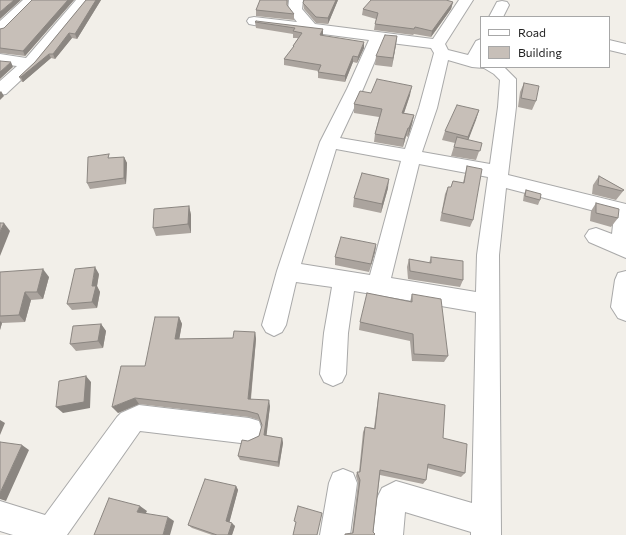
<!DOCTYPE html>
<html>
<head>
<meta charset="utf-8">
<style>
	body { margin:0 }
	#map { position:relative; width:626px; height:535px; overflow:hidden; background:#f2efe9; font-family:Commissioner,sans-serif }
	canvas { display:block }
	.legend { position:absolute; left:480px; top:16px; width:130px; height:52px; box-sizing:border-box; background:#fff; border:1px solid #a7a7a7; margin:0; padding:5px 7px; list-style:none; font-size:12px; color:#222 }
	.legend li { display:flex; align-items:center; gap:8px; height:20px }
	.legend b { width:20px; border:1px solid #a7a7a7 }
</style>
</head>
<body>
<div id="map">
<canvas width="626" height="535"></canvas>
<ul class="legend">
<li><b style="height:5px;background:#fff"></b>Road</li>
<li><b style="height:11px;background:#c7bfb8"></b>Building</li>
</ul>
</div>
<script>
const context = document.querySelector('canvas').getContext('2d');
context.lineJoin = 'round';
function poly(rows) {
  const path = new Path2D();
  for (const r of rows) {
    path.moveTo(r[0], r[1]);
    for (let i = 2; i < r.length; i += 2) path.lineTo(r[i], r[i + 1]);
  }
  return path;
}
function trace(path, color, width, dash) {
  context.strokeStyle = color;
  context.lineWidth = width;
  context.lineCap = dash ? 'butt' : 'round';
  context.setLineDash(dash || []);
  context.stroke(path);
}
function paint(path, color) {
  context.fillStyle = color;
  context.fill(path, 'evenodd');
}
const minor = poly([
	[23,0,38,0,5,32,0,33,0,21,23,0],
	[76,0,90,0,36,66,6,94,0,95,0,81,17,66,0,64,0,54,26,58,76,0],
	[289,0,303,0,302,9,315,24,433,39,459,0,473,0,445,44,448,50,468,55,476,41,481,39,481,67,504,67,516,79,516,107,508,175,626,204,626,258,589,242,585,236,589,230,596,228,612,234,614,216,506,188,499,255,501,535,471,535,471,532,405,512,403,535,373,535,377,498,382,488,396,481,472,503,476,312,354,291,348,333,346,374,342,382,333,386,324,382,320,374,324,333,332,287,296,282,286,325,282,332,274,336,266,332,262,325,277,271,320,142,347,89,369,40,254,25,249,24,247,21,249,18,254,17,297,22,288,10,289,0],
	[383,42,431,48,434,53,419,108,405,149,340,138,363,89,383,42],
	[448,60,472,67,484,68,494,74,500,80,498,107,490,164,422,152,437,108,448,60],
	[336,149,401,161,370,275,301,264,336,149],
	[419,164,488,177,477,255,476,292,391,278,419,164],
	[502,1,507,2,509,5,503,17,489,17,497,2,502,1],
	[609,40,626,44,626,54,609,50,609,40],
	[626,271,626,321,618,318,611,307,615,280,618,273,626,271],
	[139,405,249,418,259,421,262,431,259,441,249,444,140,431,67,535,13,535,0,531,0,501,45,515,117,417,121,413,139,405],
	[343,469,353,473,357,483,350,535,320,535,329,483,333,473,343,469]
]);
const wall = poly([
	[32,0,74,0,25,56,0,53,0,29,4,28],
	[86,0,101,0,77,39,72,38,55,59,51,58,23,82,22,82,19,77,35,62],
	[288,0,287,6,294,14,294,20,256,16,256,10],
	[338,0,328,24,316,23,304,9,303,3],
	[453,2,451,9,431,37,414,34,413,35,374,30,375,24,376,19,362,15,363,9],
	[255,22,323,29,323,36,364,48,357,63,353,62,345,82,318,78,318,71,284,65,284,59,293,48,293,46,298,38,293,38,293,34,256,28],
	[397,36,392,67,375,65,376,56],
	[524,83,536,101,532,110,518,107,520,92],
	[371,93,410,95,404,113,414,115,412,124,408,137,406,136,403,147,374,142,375,134,379,117,354,113,354,104],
	[479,110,468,140,482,143,476,160,451,156,455,143,442,140,445,131],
	[124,157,127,163,126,184,90,189,87,183,111,158],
	[467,166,473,220,470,227,440,221,445,194,448,187,451,187,453,181,463,183,465,174],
	[599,176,624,190,616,200,592,194,593,185],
	[388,188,381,213,353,207,354,198],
	[526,190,540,200,538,205,523,201,524,194],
	[596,203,618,218,611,227,590,221,591,211],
	[189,206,191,215,191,233,156,236,153,228],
	[376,244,375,252,369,272,335,265,335,257],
	[431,257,463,280,460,287,408,279,407,267,409,259,429,263],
	[0,272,49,277,43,299,31,300,25,322,2,323,0,330],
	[99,274,97,286,100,292,97,308,72,310,67,304],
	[412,294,448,356,444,362,412,361,410,341,359,330,360,322,410,302],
	[179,317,182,324,179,339,233,338,255,332,256,339,251,399,270,406,266,436,282,438,283,443,279,467,240,460,238,456,248,441,259,436,262,426,259,420,249,417,139,404,118,413,145,366],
	[101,324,106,331,103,348,76,351,70,344],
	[379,393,443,438,465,473,461,477,427,468,426,480,423,484,380,475,373,532,352,533,358,483,356,476,357,472,359,472,363,432,365,427,374,428,378,398],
	[236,486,238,490,229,522,235,526,232,535,212,535,192,528,188,525]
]);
const shadedWall = poly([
	[14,0,21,0,0,19,0,12],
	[68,0,74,0,25,56,23,51],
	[96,0,101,0,77,39,75,34],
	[336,0,338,0,328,24,328,18],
	[453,2,451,9,431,37,432,31],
	[323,29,323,35,320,35],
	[69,33,72,38,55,59,53,54],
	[397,36,396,45,392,67,393,58],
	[364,42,364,48,357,63,358,57],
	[49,54,51,58,23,82,21,77],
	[353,56,353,62,345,82,345,76],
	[11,62,13,67,0,79,0,72],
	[412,86,410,95,401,122,402,113],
	[1,91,4,96,0,100,0,92],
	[479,110,476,120,466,146,468,137],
	[414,115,412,124,408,137,409,128],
	[408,128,406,136,403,147,404,139],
	[124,157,127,163,126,184,124,178],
	[389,179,388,188,381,213,382,204],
	[189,206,191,215,191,233,188,224],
	[4,223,10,231,0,256,0,232],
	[376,244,375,252,369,272],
	[95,267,99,274,97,286,100,292,97,308,92,302,92,286],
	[43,269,49,277,43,299,37,292],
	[25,292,31,300,25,322,19,315],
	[179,317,182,324,178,346,175,339],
	[0,321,2,323,0,330],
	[101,324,106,331,103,348,98,341],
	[255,332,256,339,250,405,248,399],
	[86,376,91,382,90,408,63,413,56,407],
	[135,398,139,404,118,413,112,407],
	[269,400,270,406,266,440,264,435],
	[0,420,5,423,0,435],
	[282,438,283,443,279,467,278,462],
	[22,445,29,450,6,501,0,499,0,493],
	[236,486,238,490,229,524,226,521],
	[140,506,147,511,144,517,137,512],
	[168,517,174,521,170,535,163,535],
	[232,523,235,526,232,535,228,535]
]);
const building = poly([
	[0,0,14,0,0,12,0,0],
	[32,0,68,0,23,51,0,48,0,29,4,28,32,0],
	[86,0,96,0,75,34,69,33,53,54,49,54,21,77,19,77,35,62,86,0],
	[260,0,287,0,287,5,294,14,256,10,260,0],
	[304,0,336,0,328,18,316,17,303,3,304,0],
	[371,0,446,0,453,2,432,31,415,27,414,29,375,24,378,13,363,9,371,0],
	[256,21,323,29,320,35,364,42,358,57,353,56,345,76,318,72,321,65,284,59,294,46,293,46,302,33,293,31,295,28,255,22,256,21],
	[385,35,397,36,393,58,376,56,385,35],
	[0,61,11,62,0,72,0,61],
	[377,79,412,86,402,113,414,115,409,128,408,128,404,139,375,134,382,109,354,104,360,91,371,93,377,79],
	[524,83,539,86,536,101,521,98,524,83],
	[457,105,479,110,468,137,445,131,457,105],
	[457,137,482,143,480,151,454,147,457,137],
	[109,154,108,158,124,157,124,178,87,183,88,157,109,154],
	[467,166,482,169,473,220,442,213,448,187,451,187,453,181,464,183,467,166],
	[362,173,389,179,382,204,354,198,362,173],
	[599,176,624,190,622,191,598,185,599,176],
	[526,190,541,194,540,200,525,196,526,190],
	[596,203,619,209,618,218,596,213,596,203],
	[189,206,188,224,153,228,154,209,189,206],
	[0,223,4,223,0,232,0,223],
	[341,237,376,244,371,264,335,257,341,237],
	[431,257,463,261,463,280,410,271,409,259,431,263,431,257],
	[95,267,92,286,96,286,92,302,67,304,75,269,95,267],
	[43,269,37,292,25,292,19,315,0,316,0,272,43,269],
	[367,293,412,302,412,294,441,299,448,356,414,354,413,334,360,322,367,293],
	[155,317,179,317,175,339,233,338,234,331,255,332,248,399,269,400,264,435,282,438,278,462,238,456,242,440,248,441,259,436,262,425,258,414,247,411,135,398,112,407,121,366,145,366,155,317],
	[101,324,98,341,70,344,73,326,101,324],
	[86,376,84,402,56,407,59,381,86,376],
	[379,393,445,405,443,438,467,444,465,473,428,464,426,480,380,470,373,532,375,534,374,535,345,535,345,534,353,533,360,480,357,472,360,472,365,427,375,429,379,393],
	[0,442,22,445,0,493,0,442],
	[205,479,236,486,226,521,232,523,228,535,217,535,188,525,205,479],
	[109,498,140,506,137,512,168,517,163,535,94,535,109,498],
	[298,506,322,513,317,535,293,535,296,522,294,521,298,506]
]);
trace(minor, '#a9a9a9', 2);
paint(minor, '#fff');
paint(wall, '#aba49e');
paint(shadedWall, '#8b8681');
paint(building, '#c7bfb8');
trace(building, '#8b8681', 1);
</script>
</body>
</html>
